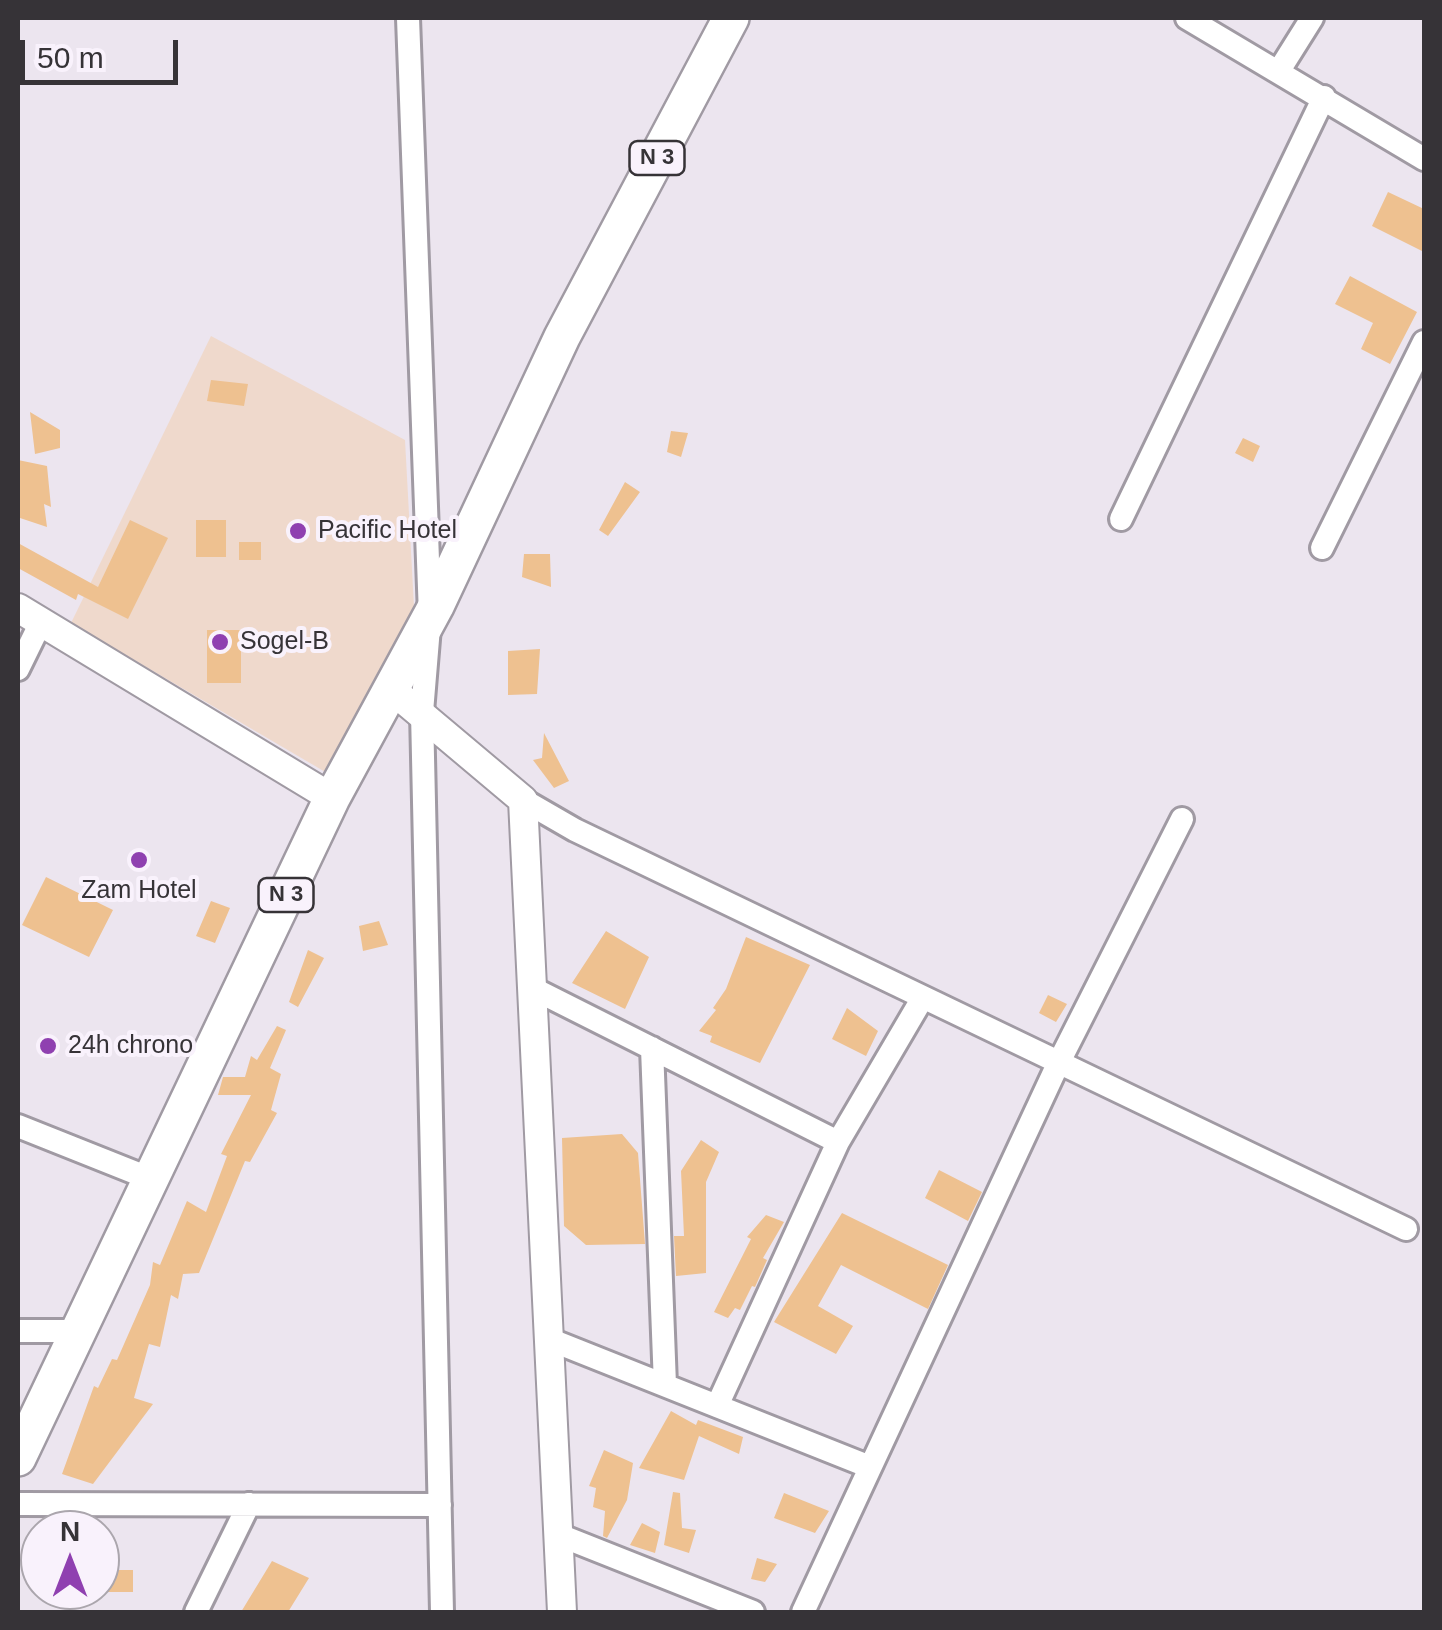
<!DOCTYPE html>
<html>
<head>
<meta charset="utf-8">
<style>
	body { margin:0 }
	#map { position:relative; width:1442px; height:1630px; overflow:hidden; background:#ece5ef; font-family:Helvetica,sans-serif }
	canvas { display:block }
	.frame { position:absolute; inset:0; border:20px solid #363337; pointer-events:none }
	.north { position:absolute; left:20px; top:1510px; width:100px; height:100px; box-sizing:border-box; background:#f9f2fc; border:2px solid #aba6ad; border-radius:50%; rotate:0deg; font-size:28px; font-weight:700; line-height:40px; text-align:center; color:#363337 }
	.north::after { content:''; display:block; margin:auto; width:35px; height:45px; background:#8f40b0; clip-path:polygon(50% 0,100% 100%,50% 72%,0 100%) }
	.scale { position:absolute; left:20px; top:40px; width:158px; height:45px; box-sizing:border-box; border:5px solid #363337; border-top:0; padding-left:12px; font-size:30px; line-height:35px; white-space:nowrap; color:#363337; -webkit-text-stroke:8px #f9f2fc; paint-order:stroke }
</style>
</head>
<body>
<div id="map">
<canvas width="1442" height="1630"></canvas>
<div class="frame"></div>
<div class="north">N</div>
<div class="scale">50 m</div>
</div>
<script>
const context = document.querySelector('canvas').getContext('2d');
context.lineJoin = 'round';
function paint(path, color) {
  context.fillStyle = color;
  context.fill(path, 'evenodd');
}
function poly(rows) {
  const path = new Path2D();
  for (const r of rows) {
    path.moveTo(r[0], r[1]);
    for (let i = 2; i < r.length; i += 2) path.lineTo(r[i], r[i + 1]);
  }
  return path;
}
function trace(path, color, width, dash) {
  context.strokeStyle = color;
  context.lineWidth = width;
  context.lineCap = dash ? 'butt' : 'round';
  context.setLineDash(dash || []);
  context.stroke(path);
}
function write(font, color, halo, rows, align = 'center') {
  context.font = font + ' Helvetica,sans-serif';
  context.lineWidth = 8;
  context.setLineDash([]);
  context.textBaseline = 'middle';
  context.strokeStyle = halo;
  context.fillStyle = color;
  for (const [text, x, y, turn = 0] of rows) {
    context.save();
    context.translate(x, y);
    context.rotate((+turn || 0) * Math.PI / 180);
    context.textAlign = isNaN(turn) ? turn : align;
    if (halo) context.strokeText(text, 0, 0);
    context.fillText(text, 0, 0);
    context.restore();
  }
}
const commercial = poly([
	[211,336,405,440,414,607,327,773,71,623]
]);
const building = poly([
	[1388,192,1424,209,1424,252,1372,226],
	[1350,276,1417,312,1390,364,1361,349,1373,323,1335,304],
	[211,380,248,384,244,406,207,401],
	[30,412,60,430,60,448,35,454],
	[671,431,688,433,681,457,667,452],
	[1243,438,1260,446,1253,462,1235,453],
	[18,460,47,466,51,507,44,504,47,527,20,518],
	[625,482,640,492,608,536,599,530],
	[130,520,168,538,128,619,78,594,76,600,18,568,18,543,98,587],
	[196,520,226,520,226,557,196,557],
	[239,542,261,542,261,560,239,560],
	[524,554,550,554,551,587,522,577],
	[207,630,241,630,241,683,207,683],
	[540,649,537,694,508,695,508,651],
	[544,733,569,781,554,788,533,760,542,758],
	[46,877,113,910,89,957,22,925],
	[211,901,230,908,215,943,196,936],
	[379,921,388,945,363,951,359,926],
	[606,931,649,957,625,1009,572,983],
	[746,937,810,965,760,1063,710,1042,712,1036,699,1031,716,1010,713,1008,726,989],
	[308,950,324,958,298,1007,289,1002],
	[1048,995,1067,1004,1056,1022,1039,1013],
	[847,1008,878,1031,866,1056,832,1039],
	[277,1026,286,1030,270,1068,281,1074,271,1110,277,1113,250,1162,245,1161,199,1273,183,1274,178,1299,171,1295,160,1347,149,1344,134,1398,153,1404,93,1484,62,1474,94,1386,98,1388,112,1359,117,1360,150,1285,153,1262,160,1265,187,1201,206,1212,227,1156,221,1154,251,1095,218,1095,223,1077,245,1077,251,1056,257,1060],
	[622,1134,638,1153,645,1244,586,1245,564,1226,562,1138],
	[701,1140,719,1152,706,1182,706,1273,676,1276,674,1236,684,1236,681,1171],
	[939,1170,982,1192,968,1221,925,1198],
	[842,1213,948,1265,928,1309,841,1265,818,1306,853,1326,836,1354,774,1322],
	[766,1215,784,1222,763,1258,767,1260,755,1287,752,1286,740,1310,735,1308,728,1318,714,1312,751,1239,747,1237],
	[671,1411,696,1425,698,1420,743,1437,739,1454,699,1436,684,1480,639,1468],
	[604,1450,633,1463,627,1500,607,1538,603,1536,605,1511,593,1507,596,1488,589,1486],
	[673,1492,680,1493,682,1528,696,1530,689,1553,664,1545],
	[784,1493,829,1511,815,1533,774,1518],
	[642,1523,660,1532,655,1553,630,1545],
	[757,1558,777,1564,765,1582,751,1579],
	[272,1561,309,1578,288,1612,241,1612],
	[104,1570,133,1570,133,1592,104,1592]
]);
const minor = poly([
	[408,18,430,615,422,712,442,1612],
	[1187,18,1424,159],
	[1280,69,1312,18],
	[1121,519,1324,97],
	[1322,548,1424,342],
	[18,669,41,622],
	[523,800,575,830,1406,1229],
	[532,988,838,1142],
	[652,1048,665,1385],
	[18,1126,151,1179],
	[18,1331,78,1331],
	[551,1340,870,1467],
	[717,1406,838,1142,922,999],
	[18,1504,440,1505],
	[559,1535,753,1612],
	[196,1612,249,1504],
	[803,1612,1058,1064,1182,819]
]);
const tertiary = poly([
	[18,608,332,798],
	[391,689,523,800,562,1612]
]);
const primary = poly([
	[18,1458,332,798,436,606,562,337,731,18]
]);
const markers = [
	[298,531,10,"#8f40b0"],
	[220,642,10,"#8f40b0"],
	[139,860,10,"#8f40b0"],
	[48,1046,10,"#8f40b0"]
];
const shields = [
	[657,158,55],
	[286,895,55]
];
const shieldNames = [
	["N 3",657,158],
	["N 3",286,895]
];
const poiNames = [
	["Pacific Hotel",318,531],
	["Sogel-B",240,642],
	["Zam Hotel",139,891,"center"],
	["24h chrono",68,1046]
];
paint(commercial, '#efd9cc');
paint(building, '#eec190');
trace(minor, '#a09aa3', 28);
trace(tertiary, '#a09aa3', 32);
trace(primary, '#a09aa3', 40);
trace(minor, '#fff', 22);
trace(tertiary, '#fff', 28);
trace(primary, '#fff', 35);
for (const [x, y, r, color] of markers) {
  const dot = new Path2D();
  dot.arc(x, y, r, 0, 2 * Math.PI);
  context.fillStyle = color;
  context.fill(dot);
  trace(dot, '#f9f2fc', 4);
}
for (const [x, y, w] of shields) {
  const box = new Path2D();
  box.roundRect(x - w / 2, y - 17, w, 34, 8);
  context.fillStyle = '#f9f2fc';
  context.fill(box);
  trace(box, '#363337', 2.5);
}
write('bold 22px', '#363337', null, shieldNames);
write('25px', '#363337', '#f9f2fc', poiNames, 'left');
</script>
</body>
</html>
